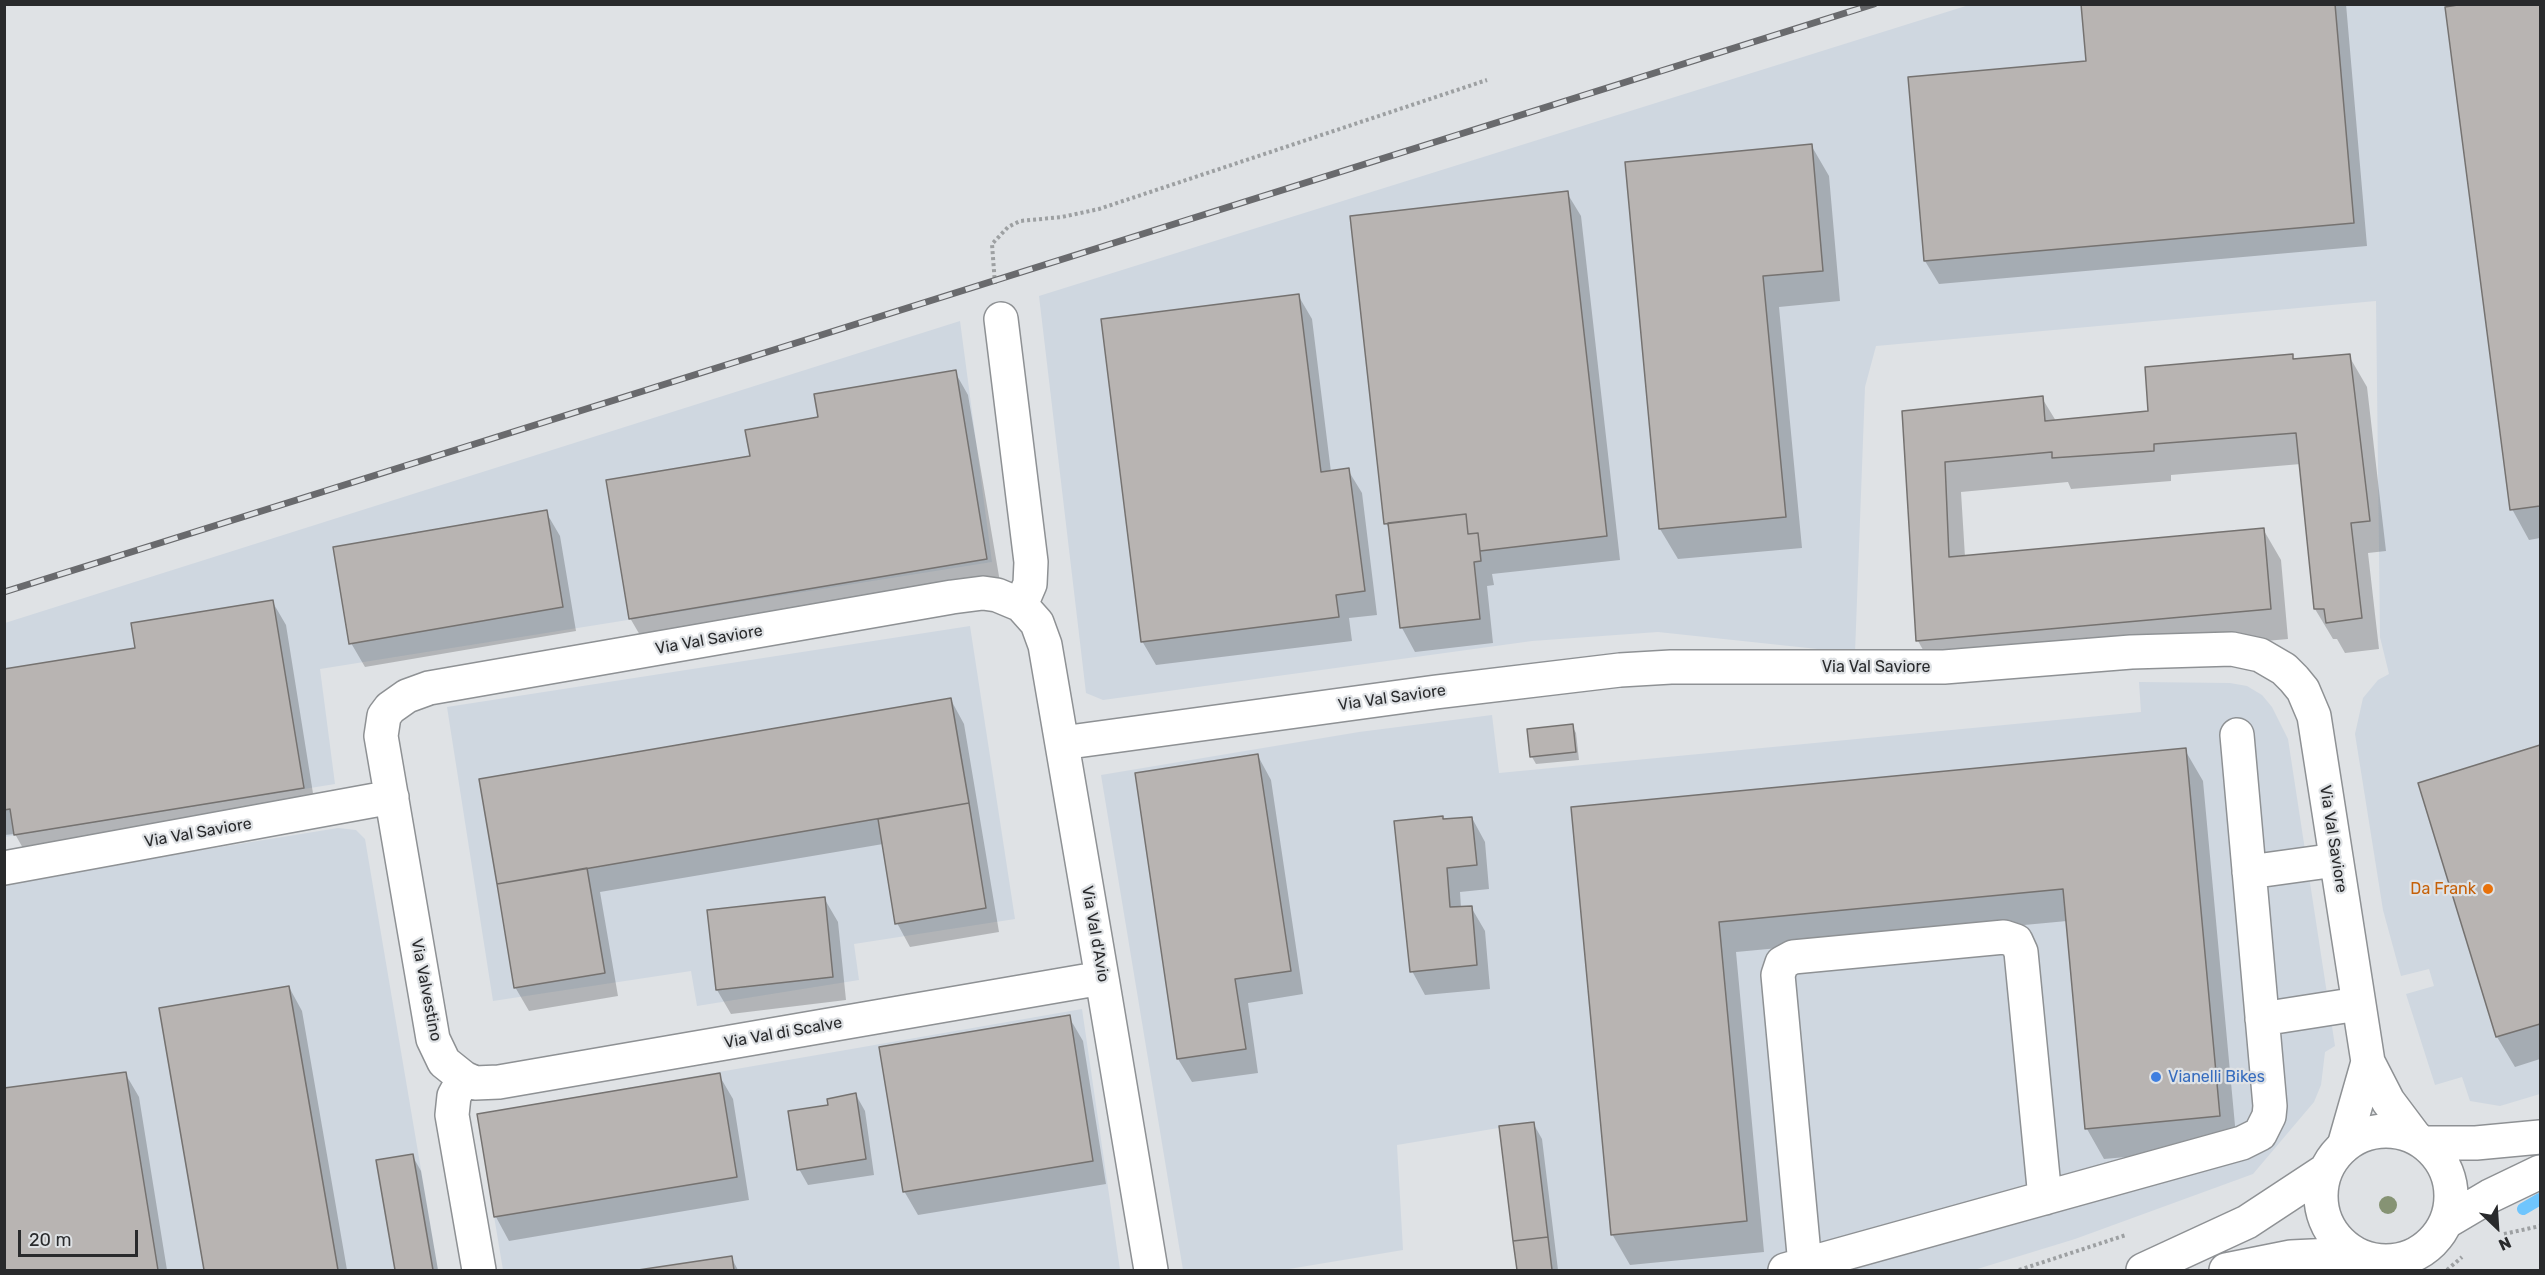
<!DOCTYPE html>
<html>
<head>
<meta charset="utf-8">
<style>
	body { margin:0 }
	#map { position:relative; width:2545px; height:1275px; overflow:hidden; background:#dfe2e5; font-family:Rubik,sans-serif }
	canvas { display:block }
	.frame { position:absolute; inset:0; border:6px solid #292a2c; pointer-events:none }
	.north { position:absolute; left:2467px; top:1197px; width:60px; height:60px; -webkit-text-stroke:4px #dfe2e5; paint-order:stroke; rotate:155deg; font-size:16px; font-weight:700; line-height:24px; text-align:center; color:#292a2c }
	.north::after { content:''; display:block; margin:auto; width:21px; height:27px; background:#292a2c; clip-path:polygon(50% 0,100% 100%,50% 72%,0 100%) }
	.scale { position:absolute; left:18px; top:1230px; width:120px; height:27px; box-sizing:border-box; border:3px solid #292a2c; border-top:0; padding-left:8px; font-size:18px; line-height:21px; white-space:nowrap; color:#292a2c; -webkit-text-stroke:4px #dfe2e5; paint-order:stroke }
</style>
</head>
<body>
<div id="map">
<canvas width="2545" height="1275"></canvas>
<div class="frame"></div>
<div class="north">N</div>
<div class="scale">20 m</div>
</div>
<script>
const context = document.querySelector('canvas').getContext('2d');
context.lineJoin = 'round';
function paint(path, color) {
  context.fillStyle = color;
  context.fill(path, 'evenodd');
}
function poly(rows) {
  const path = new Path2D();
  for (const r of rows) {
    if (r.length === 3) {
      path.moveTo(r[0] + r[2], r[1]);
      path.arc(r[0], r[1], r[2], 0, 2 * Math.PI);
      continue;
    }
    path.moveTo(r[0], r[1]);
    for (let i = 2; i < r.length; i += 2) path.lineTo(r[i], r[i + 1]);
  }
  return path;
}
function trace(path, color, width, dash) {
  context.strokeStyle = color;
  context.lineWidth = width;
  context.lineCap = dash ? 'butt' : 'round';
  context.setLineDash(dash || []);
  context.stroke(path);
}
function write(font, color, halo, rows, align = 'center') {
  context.font = font + ' Rubik,sans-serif';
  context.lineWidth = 4.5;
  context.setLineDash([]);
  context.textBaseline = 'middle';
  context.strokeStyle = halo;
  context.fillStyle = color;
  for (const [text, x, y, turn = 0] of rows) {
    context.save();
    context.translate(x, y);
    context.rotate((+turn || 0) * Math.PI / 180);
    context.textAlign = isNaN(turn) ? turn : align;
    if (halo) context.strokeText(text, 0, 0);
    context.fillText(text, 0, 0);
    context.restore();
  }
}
const built = poly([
	[1969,5,2540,5,2540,1094,2500,1106,2470,1101,2462,1077,2435,1085,2406,994,2434,986,2429,969,2401,976,2383,910,2355,734,2363,698,2378,680,2389,674,2380,637,2376,301,1876,346,1865,387,1855,653,1658,632,1532,641,1103,700,1086,693,1039,296],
	[960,321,992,562,320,669,335,784,5,837,5,623],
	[970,626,1015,919,854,944,859,980,697,1006,691,971,493,1001,447,707],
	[2139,682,2230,683,2247,686,2262,695,2272,707,2288,739,2335,1046,2325,1052,2321,1085,2314,1102,2253,1174,2075,1239,1974,1270,1552,1270,1534,1122,1397,1145,1403,1250,1283,1270,1183,1270,1101,775,1359,732,1492,715,1499,773,2141,712],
	[338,828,356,830,365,839,438,1270,5,1270,5,882],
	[1082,1009,1120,1270,503,1270,477,1114]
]);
const shadow = poly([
	[2082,4,2346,4,2367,246,1939,284,1925,261,2087,63],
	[2476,4,2540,4,2540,538,2529,540,2512,509],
	[1811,145,1829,176,1840,301,1779,307,1802,548,1678,559,1660,529],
	[1567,193,1581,216,1620,560,1492,574,1494,585,1487,586,1493,643,1415,652,1402,628,1391,532,1386,523],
	[1298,295,1312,319,1331,472,1348,470,1362,493,1377,615,1349,618,1352,641,1156,665,1142,641],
	[2292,356,2295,361,2349,356,2367,387,2386,551,2368,553,2379,649,2345,653,2337,639,2333,639,2315,609,2301,464,2171,475,2171,481,2071,489,2068,482,1961,492,1965,557,2263,529,2281,560,2288,639,1935,671,1918,641,1904,413,2042,398,2056,421,2150,412],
	[955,372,968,395,1000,582,644,642,630,618,751,457,819,419],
	[546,512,560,536,576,631,365,667,351,643],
	[272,601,286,625,316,812,29,859,15,834,4,835,4,671,137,649],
	[951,700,964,724,999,932,910,947,897,923,883,844,600,892,618,996,529,1011,515,987,480,780],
	[1572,726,1576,733,1579,760,1536,764,1532,757],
	[2540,747,2540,1059,2515,1067,2497,1037,2420,784],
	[2185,750,2203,781,2237,1147,2104,1159,2087,1129,2067,921,1736,952,1764,1252,1630,1265,1612,1234,1573,808],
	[1258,756,1271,780,1303,994,1248,1003,1258,1073,1192,1082,1178,1059],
	[1472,818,1485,842,1489,889,1460,892,1461,908,1471,907,1485,931,1490,989,1425,995,1412,971,1444,821],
	[824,898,838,922,846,1000,731,1014,717,990],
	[289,987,302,1011,347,1270,206,1270,161,1009],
	[1069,1017,1083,1041,1106,1184,918,1215,904,1191],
	[125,1073,139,1097,167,1270,4,1270,4,1089],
	[719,1075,733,1099,749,1200,509,1241,496,1217,478,1116],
	[856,1095,865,1111,874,1175,808,1185,799,1169,829,1107],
	[1533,1123,1542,1139,1558,1270,1518,1270,1500,1127],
	[412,1155,421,1171,438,1270,397,1270,377,1161],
	[731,1257,738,1270,648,1270]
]);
const stream = poly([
	[2523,1209,2540,1199]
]);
const building = poly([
	[2081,4,2335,4,2354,223,1924,261,1908,77,2086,61,2081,4],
	[2464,4,2540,4,2540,506,2510,510,2445,7,2464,4],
	[1812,144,1823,271,1763,276,1786,517,1659,529,1625,162,1812,144],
	[1568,191,1607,536,1480,551,1478,533,1468,534,1466,514,1384,524,1350,216,1568,191],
	[1299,294,1321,472,1349,468,1365,591,1336,595,1339,617,1141,642,1101,319,1299,294],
	[2293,354,2293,359,2350,354,2370,521,2351,523,2362,618,2326,623,2324,609,2314,609,2296,433,2154,444,2154,451,2052,458,2052,452,1945,462,1949,557,2264,528,2271,609,1916,641,1902,411,2043,396,2045,421,2148,411,2145,367,2293,354],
	[956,370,987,559,629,619,606,480,750,456,745,430,818,417,814,394,956,370],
	[547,510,563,607,349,644,333,547,547,510],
	[1466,514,1468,534,1478,533,1481,561,1474,562,1480,619,1400,628,1388,523,1466,514],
	[273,600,304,788,14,835,10,809,4,810,4,669,135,648,131,623,273,600],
	[951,698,969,803,497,884,479,779,951,698],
	[1573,724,1576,752,1530,757,1527,729,1573,724],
	[2540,745,2540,1024,2496,1037,2418,783,2540,745],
	[2186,748,2220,1116,2085,1129,2063,889,1719,922,1747,1221,1611,1235,1571,807,2186,748],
	[1258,754,1291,971,1235,979,1246,1049,1177,1059,1135,773,1258,754],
	[969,803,986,908,895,924,878,819,969,803],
	[1443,816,1443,819,1472,817,1477,865,1447,868,1450,907,1472,906,1477,965,1410,972,1394,821,1443,816],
	[587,868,605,973,514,988,497,884,587,868],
	[825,897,833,977,716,990,707,910,825,897],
	[289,986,338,1270,204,1270,159,1008,289,986],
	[1070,1015,1093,1161,903,1192,879,1047,1070,1015],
	[126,1072,158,1270,4,1270,4,1088,126,1072],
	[720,1073,737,1177,494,1217,477,1114,720,1073],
	[856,1093,866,1159,797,1170,788,1111,828,1105,827,1099,856,1093],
	[1534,1122,1548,1237,1513,1241,1499,1126,1534,1122],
	[413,1154,433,1270,395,1270,376,1160,413,1154],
	[1548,1237,1552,1270,1517,1270,1513,1241,1548,1237],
	[732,1256,734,1270,638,1270,732,1256]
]);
const path = poly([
	[995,284,992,244,1008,227,1020,221,1062,217,1099,209,1487,80],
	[2504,1234,2540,1226],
	[2019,1270,2126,1235],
	[2447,1270,2462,1257]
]);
const minor = poly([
	[1001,319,1031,562,1030,584,1021,605],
	[1062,743,1436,692,1620,670,1671,667,1944,667,2131,652,2232,649,2260,655,2284,669,2294,679,2303,690,2314,716,2368,1062,2388,1101,2415,1137],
	[4,868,392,797],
	[2249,872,2336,860],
	[1102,978,499,1082,475,1083,464,1078,444,1062,433,1039,381,736,384,716,390,708,407,696,429,688,952,597,983,593,997,595,1021,605,1037,623,1045,645,1102,978,1151,1270],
	[2262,1019,2358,1004],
	[464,1078,454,1096,452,1115,479,1270],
	[2344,1146,2368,1062],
	[1805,1265,1778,975,1782,963,1793,957,2004,937,2016,941,2021,952,2045,1198],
	[1785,1270,2242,1143,2260,1134,2269,1116,2270,1106,2237,735]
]);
const major = poly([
	[2386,1196,65],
	[2425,1143,2476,1143,2540,1137],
	[2446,1222,2490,1196,2540,1172],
	[2143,1270,2247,1222,2326,1170],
	[2226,1270,2291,1257,2354,1254]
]);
const rail = poly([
	[4,592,1874,4]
]);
const trees = [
	[2388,1205]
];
const markers = [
	[2488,889,6,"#e8710a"],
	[2156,1077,6,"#3f7fe0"]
];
const streetNames = [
	["Via Val Saviore",709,640,-10],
	["Via Val Saviore",1876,667],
	["Via Val Saviore",1392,698,-8],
	["Via Val Saviore",198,833,-10],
	["Via Val Saviore",2333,839,81],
	["Via Val d'Avio",1095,934,80],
	["Via Valvestino",426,990,79],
	["Via Val di Scalve",783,1033,-10]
];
const foodNames = [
	["Da Frank",2476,889]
];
const shopNames = [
	["Vianelli Bikes",2168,1077]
];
paint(built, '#cfd7e0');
paint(shadow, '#0003');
trace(stream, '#6fc5fd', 12);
paint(building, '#b8b4b2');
trace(building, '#757270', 1.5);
trace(minor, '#8e9194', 36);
trace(major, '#8e9194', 36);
trace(path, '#9da0a2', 4, [3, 3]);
trace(minor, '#fff', 33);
trace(major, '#fff', 33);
trace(rail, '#696a6d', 7);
trace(rail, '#dfe2e5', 4.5, [14]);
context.fillStyle = '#869374';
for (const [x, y] of trees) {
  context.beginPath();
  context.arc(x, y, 9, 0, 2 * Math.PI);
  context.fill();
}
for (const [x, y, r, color] of markers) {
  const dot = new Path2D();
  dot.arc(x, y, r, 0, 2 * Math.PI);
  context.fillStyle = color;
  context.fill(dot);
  trace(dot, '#dfe2e5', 2);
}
write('16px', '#292a2c', '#dfe2e5', streetNames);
write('16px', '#c56008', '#dfe2e5', foodNames, 'right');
write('16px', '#366cbe', '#dfe2e5', shopNames, 'left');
</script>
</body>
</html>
